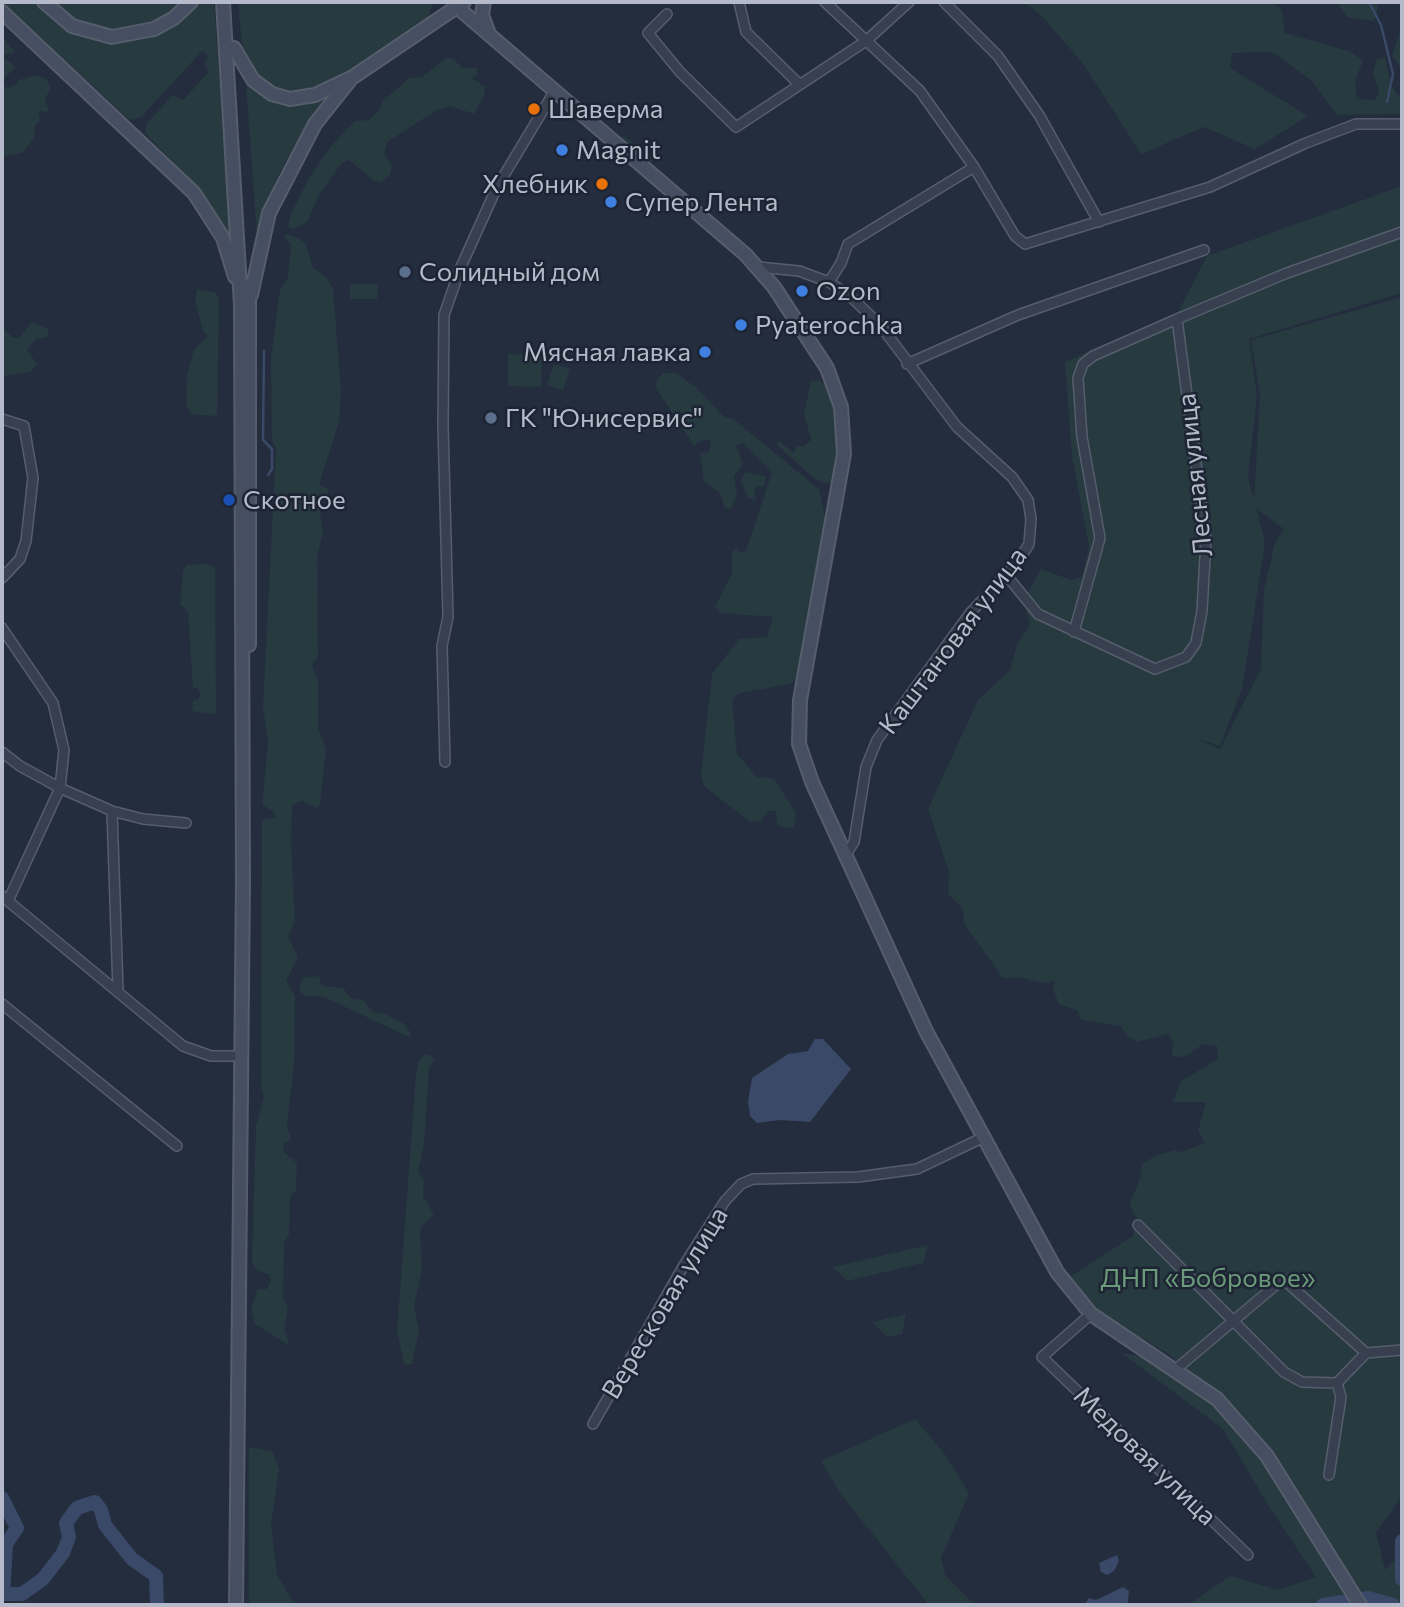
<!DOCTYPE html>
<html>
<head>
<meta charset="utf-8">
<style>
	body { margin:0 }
	#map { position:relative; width:1404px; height:1607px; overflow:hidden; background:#242d3e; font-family:Commissioner,sans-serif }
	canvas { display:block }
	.frame { position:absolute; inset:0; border:4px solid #b4bac9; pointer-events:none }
</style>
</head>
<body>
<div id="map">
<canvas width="1404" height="1607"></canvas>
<div class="frame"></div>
</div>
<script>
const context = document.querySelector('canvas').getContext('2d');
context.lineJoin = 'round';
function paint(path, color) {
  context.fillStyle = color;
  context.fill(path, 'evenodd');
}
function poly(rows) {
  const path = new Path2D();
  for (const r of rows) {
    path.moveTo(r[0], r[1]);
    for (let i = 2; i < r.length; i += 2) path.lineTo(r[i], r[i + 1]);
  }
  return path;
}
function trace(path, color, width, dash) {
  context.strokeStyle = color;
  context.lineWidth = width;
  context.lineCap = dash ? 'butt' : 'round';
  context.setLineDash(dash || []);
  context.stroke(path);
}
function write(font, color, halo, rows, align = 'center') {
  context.font = font + ' Commissioner,sans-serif';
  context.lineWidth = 5;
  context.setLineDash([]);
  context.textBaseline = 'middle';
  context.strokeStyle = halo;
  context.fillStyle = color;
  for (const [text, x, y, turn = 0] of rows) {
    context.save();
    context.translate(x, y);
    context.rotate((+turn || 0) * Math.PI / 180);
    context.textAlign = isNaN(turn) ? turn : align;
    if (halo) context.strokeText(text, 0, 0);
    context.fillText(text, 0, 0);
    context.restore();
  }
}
const green = poly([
	[2,2,36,2,70,31,112,43,136,41,157,35,178,23,199,2,214,2,230,236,200,190,145,133,147,123,173,95,183,100,209,72,204,63,209,57,202,51,141,117,130,120],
	[52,2,183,2,152,23,112,31,76,22],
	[238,2,432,2,432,6,428,17,329,84,313,91,291,94,275,90,258,77,248,62,242,46],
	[1024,2,1272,2,1282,10,1285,33,1352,52,1363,61,1355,81,1357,99,1375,100,1379,91,1373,74,1377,59,1385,57,1391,85,1398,96,1402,94,1402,114,1337,115,1312,81,1272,52,1232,53,1230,68,1308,116,1255,149,1204,127,1141,154,1084,65,1042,16],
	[1337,2,1378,2,1378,9,1374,21,1347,17],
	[1402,26,1402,69,1392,56],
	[2,36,15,52,2,56,16,67,2,80],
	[446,58,454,59,462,68,477,68,477,74,472,78,485,87,484,96,474,114,450,106,439,109,387,142,384,154,392,165,390,175,381,183,374,181,349,160,341,164,319,195,307,222,293,229,288,227,291,214,309,178,332,145,355,121,369,120,380,109,382,102,409,78,422,77],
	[37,75,47,80,51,89,45,98,49,112,38,111,40,120,34,128,35,137,22,153,2,156,2,84,7,88,17,84,19,80],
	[246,84,276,103,291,106,306,105,331,95,286,160,274,185,257,235],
	[624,136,652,157,651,162,647,164,620,140],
	[1402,186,1402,293,1249,339,1257,394,1248,478,1254,500,1260,395,1251,340,1402,297,1402,1496,1376,1532,1385,1570,1402,1553,1402,1605,1367,1605,1269,1451,1220,1397,1170,1355,1109,1319,1087,1301,1071,1276,1133,1236,1137,1218,1129,1205,1140,1179,1142,1164,1155,1156,1174,1150,1182,1152,1205,1143,1198,1131,1206,1102,1173,1102,1181,1081,1218,1059,1217,1046,1203,1044,1185,1057,1172,1056,1173,1041,1168,1034,1137,1042,1126,1035,1121,1026,1081,1020,1077,1010,1059,1004,1053,989,1055,981,1043,983,1018,977,1003,978,964,924,963,909,948,894,949,872,928,809,978,700,1010,670,1017,645,1030,624,1024,599,1041,569,1071,580,1082,577,1089,547,1072,456,1065,362,1177,314,1207,256],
	[1257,509,1284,529,1275,543,1264,590,1261,669,1220,749,1195,738,1220,746,1242,689,1265,544],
	[286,234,297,237,306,244,313,268,326,277,333,288,341,391,339,422,319,485,328,489,328,495,318,500,323,531,317,557,318,656,312,665,318,680,318,729,326,749,320,804,318,808,302,801,292,805,291,841,295,922,288,937,298,957,286,981,295,996,294,1065,287,1126,291,1139,283,1145,284,1152,297,1163,296,1190,290,1197,289,1235,284,1243,283,1297,288,1308,284,1328,290,1346,255,1324,251,1309,258,1289,267,1289,271,1280,269,1274,258,1271,252,1262,256,1126,264,1097,261,1086,262,820,276,817,273,811,262,805,268,743,263,707,276,447,272,441,271,358,280,290,288,278,291,244,284,237],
	[350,284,378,284,377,299,350,299],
	[197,289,216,293,219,300,217,414,214,416,191,414,186,405,187,375,194,349,208,336,203,331,195,300],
	[32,322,49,329,47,337,36,339,27,350,37,364,31,372,2,376,2,327,12,337,19,338],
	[508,354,542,355,541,387,508,386],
	[554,364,570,369,563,390,547,385],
	[663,373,676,373,698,389,723,416,733,419,819,489,825,517,796,679,791,684,739,693,732,700,737,754,757,777,774,779,796,813,794,827,783,828,777,823,776,811,768,811,761,821,750,822,704,786,701,773,712,674,739,639,767,637,773,617,721,613,715,607,732,573,732,552,737,547,740,552,746,551,772,472,743,443,736,446,743,463,734,476,737,495,731,509,725,508,720,493,704,482,700,453,708,452,711,446,710,441,703,439,694,446,656,388,657,380],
	[819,380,828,388,835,417,836,453,833,481,827,484,814,478,777,445,777,441,780,442,794,453,797,445,803,447,811,440,804,413,811,381],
	[745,472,766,476,764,486,757,486,754,493,756,501,748,498,741,481],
	[209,564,215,568,216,712,212,714,192,711,193,701,198,700,201,695,198,688,193,688,188,612,180,604,183,571,187,565],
	[319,976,322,986,343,988,351,998,363,1000,373,1012,383,1013,404,1024,411,1033,409,1037,324,997,306,996,299,991,302,978],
	[426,1054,435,1058,429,1069,424,1144,418,1172,424,1181,423,1197,434,1214,420,1228,422,1270,414,1306,419,1329,412,1364,404,1364,397,1331,416,1075,419,1060],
	[928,1245,923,1263,847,1281,833,1267],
	[906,1314,902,1334,887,1337,872,1322],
	[1120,1352,1153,1359,1216,1403,1276,1478,1352,1605,1188,1605,1230,1576,1278,1590,1316,1577,1268,1505,1223,1429],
	[915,1419,944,1453,969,1493,941,1558,945,1575,975,1605,929,1605,840,1493,821,1461],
	[249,1447,272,1451,279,1469,271,1524,277,1575,295,1605,249,1605]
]);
const water = poly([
	[815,1039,823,1039,851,1069,810,1122,780,1120,757,1123,750,1116,748,1101,752,1078,788,1054,808,1051],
	[1117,1555,1119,1561,1114,1571,1107,1575,1101,1572,1099,1563],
	[1123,1587,1129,1591,1128,1602,1124,1605,1084,1605,1089,1598,1096,1600]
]);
const stream = poly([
	[1369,2,1381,25,1393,74,1387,102],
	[264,351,263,440,272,449,272,469,268,475]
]);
const river = poly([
	[2,1498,17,1528,6,1544,3,1594,22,1594,43,1579,63,1553,69,1537,66,1523,77,1508,95,1502,101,1510,105,1525,132,1559,156,1576,157,1605],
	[1402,1541,1402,1579],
	[1323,1605,1368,1598,1393,1605]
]);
const minor = poly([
	[739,2,746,32,799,84],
	[825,2,920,91,974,167],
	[944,2,998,56,1039,115,1099,222],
	[667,14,648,33,680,72,736,127,866,41,909,2],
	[758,267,799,271,829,282,850,296,880,325,957,427,1012,477,1028,500,1031,519,1029,544,1017,563,971,612,877,740,866,767,854,842,846,854],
	[829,282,841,263,848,244,974,167,1015,236,1025,244,1210,187,1306,143,1356,124,1402,124],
	[907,364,1018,315,1204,250],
	[2,419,24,426,33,478,26,541,20,559,2,578],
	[1007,576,1038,614,1155,669,1186,657,1196,643,1202,611,1206,539,1177,319,1287,273,1402,232],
	[2,628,53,703,64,750,60,788,8,901],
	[1074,632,1100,538,1082,437,1078,378,1083,364,1093,356,1177,319],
	[2,752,20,766,60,788,112,811,143,819,186,823],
	[445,762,442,646,448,617,443,425,444,315,460,269,497,187,554,92],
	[112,811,118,990],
	[2,896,183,1046,211,1056,241,1056],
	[2,1004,177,1146],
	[1138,1225,1284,1372,1302,1382,1337,1383,1366,1353,1402,1350],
	[1091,1314,1042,1357,1248,1555],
	[1175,1370,1283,1279,1366,1353],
	[593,1424,684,1265,725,1201,741,1184,753,1179,858,1177,917,1169,984,1137],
	[1329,1475,1341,1397,1337,1383]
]);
const secondary = poly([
	[44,2,72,26,112,37,154,29,174,18,191,2],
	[223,2,241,305,243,881,236,1605],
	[484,2,482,15,489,34],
	[457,7,746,255,774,287,827,368,841,407,844,454,800,700,799,744,812,782,926,1031,1057,1272,1091,1314,1217,1399,1267,1456,1360,1605],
	[2,12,194,193,223,238,235,277],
	[234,48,253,80,272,94,290,99,315,95,353,77,464,2],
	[251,295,269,213,315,124,350,80],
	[249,645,249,285]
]);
const markers = [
	[534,109,7,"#e8710a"],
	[562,150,7,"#3f7fe0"],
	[602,184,7,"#e8710a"],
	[611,202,7,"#3f7fe0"],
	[405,272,7,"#5c6f8a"],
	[802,291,7,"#3f7fe0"],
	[741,325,7,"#3f7fe0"],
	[705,352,7,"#3f7fe0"],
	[491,418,7,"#5c6f8a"],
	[229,500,7,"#1a4fb4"]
];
const poiNames = [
	["Шаверма",548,109],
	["Magnit",576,150],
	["Хлебник",588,184,"right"],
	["Супер Лента",625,202],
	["Солидный дом",419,272],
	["Ozon",816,291],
	["Pyaterochka",755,325],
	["Мясная лавка",691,352,"right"],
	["ГК \"Юнисервис\"",505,418],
	["Скотное",243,500]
];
const streetNames = [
	["Лесная улица",1195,475,-96],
	["Каштановая улица",953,641,-53],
	["Вересковая улица",665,1303,-59],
	["Медовая улица",1145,1456,44]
];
const parkNames = [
	["ДНП «Бобровое»",1208,1278]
];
paint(green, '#263a3f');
paint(water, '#394967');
trace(stream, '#394967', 2.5);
trace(river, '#394967', 14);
trace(minor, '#565d6c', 12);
trace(secondary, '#565d6c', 16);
trace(minor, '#383f4e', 9);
trace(secondary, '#464e61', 12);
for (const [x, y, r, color] of markers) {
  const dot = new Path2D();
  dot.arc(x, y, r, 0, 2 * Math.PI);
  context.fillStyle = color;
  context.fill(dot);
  trace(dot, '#1d2433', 2.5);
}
write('26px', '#b4bac9', '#1d2433', poiNames, 'left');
write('26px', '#b4bac9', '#1d2433', streetNames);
write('26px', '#6b9a7a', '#1d2433', parkNames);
</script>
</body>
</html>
